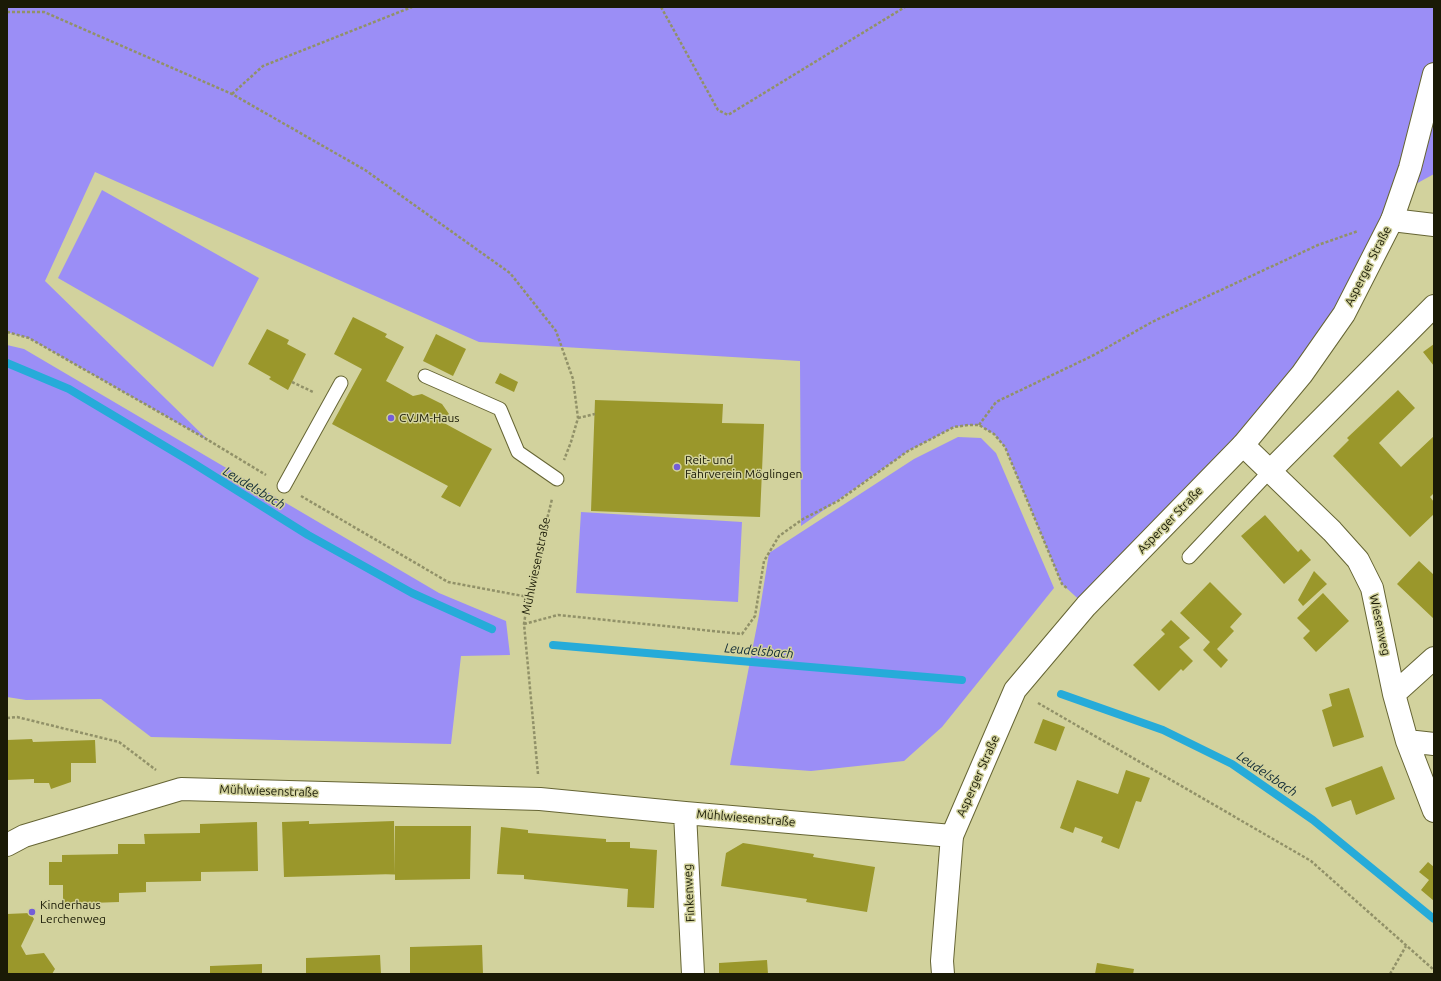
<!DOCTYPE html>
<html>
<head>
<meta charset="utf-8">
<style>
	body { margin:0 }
	#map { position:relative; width:1441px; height:981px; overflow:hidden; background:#d2d29d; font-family:Ubuntu,sans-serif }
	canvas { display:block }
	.frame { position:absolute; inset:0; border:8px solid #1a1a06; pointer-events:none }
</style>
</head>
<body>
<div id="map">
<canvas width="1441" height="981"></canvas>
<div class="frame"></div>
</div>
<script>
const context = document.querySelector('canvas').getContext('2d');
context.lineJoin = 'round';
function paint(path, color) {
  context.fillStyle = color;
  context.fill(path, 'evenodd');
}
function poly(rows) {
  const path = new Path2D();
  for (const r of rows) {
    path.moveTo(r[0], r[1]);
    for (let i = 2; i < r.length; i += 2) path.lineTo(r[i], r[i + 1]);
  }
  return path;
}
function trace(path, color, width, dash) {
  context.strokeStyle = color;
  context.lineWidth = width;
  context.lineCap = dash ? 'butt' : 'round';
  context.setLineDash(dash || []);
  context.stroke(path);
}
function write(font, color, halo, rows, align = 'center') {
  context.font = font + ' Ubuntu,sans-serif';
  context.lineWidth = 3;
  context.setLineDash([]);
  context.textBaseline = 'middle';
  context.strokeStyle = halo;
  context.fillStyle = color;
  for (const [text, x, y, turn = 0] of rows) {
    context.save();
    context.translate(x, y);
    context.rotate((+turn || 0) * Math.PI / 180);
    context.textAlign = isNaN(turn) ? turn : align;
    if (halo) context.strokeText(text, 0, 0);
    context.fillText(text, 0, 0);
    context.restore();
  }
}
const green = poly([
	[7,7,1434,7,1434,174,1403,191,1302,374,1086,606,1062,584,1005,447,994,434,979,425,968,425,954,427,908,451,801,526,800,361,479,342,95,172,45,281,208,440,29,338,7,332],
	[102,190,259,278,213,367,58,278],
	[7,345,24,349,439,593,506,621,510,655,461,656,451,744,151,737,101,699,26,700,7,697],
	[958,437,981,438,996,453,1054,588,942,727,904,761,811,771,730,765,759,615,769,553,914,459],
	[581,512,742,522,738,602,576,593]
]);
const stream = poly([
	[7,363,69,389,193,463,308,535,412,593,492,629],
	[553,645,962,680],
	[1061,694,1163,730,1232,764,1313,820,1434,919]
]);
const building = poly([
	[353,317,387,334,385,337,404,347,386,381,413,396,422,394,442,404,449,414,444,423,492,449,460,507,441,497,448,486,332,424,362,369,334,354],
	[267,329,289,340,287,344,306,354,288,390,269,379,271,377,248,364],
	[436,334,466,349,453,376,423,361],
	[1434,344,1434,366,1423,352],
	[500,373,518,382,514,392,495,383],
	[1398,390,1415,408,1379,443,1401,467,1434,436,1434,493,1430,497,1434,502,1434,514,1410,537,1333,456,1349,440,1347,438],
	[595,400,723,404,722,423,764,424,760,517,591,511],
	[1265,515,1298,552,1301,549,1311,560,1284,584,1241,536],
	[1419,561,1434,575,1434,619,1397,584],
	[1314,571,1327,584,1303,606,1298,600],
	[1210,582,1242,614,1230,627,1234,631,1217,649,1228,660,1221,668,1203,650,1210,642,1180,613],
	[1323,593,1349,621,1316,652,1303,638,1310,631,1297,618],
	[1171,620,1190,638,1179,647,1193,661,1183,671,1181,669,1159,691,1133,665,1165,634,1161,630],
	[1349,688,1364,737,1333,747,1322,710,1332,706,1329,694],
	[1043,719,1065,727,1056,751,1034,743],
	[32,739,33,742,95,740,96,763,71,763,71,782,51,789,49,783,34,783,34,779,7,780,7,740],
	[1382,766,1395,799,1356,815,1351,800,1332,807,1325,788],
	[1126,770,1150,778,1141,802,1136,801,1119,849,1101,842,1103,837,1075,827,1073,833,1060,828,1077,780,1118,794],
	[309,821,309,824,394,821,395,874,284,877,282,822],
	[257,822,258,871,201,872,201,881,146,882,146,892,119,893,119,902,63,904,63,885,49,885,49,862,62,862,62,855,118,854,118,844,145,844,144,834,200,833,200,824],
	[395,826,471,826,470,879,395,880],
	[501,827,528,830,528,833,606,839,606,842,630,842,630,848,657,850,654,908,627,907,628,889,524,879,524,875,497,874],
	[743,843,814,854,813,857,875,867,867,912,806,902,807,899,721,886,726,853],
	[1428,862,1434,867,1434,901,1421,890,1429,880,1419,872],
	[30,913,34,919,21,946,26,955,44,953,55,969,52,974,7,974,7,914],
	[482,945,483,974,410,974,410,947],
	[380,955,381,974,306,974,306,958],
	[767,960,768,974,719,974,719,963],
	[1097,963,1134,969,1133,974,1095,974],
	[262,964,262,974,210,974,210,966]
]);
const path = poly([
	[661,7,718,110,728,115,905,7],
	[7,12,44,12,232,94,365,170,510,273,556,331,573,379,578,418,571,442,564,460],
	[232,94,263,66,412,7],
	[7,332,29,338,208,440,266,475],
	[292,382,313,392],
	[578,418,595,414],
	[979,425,996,402,1094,355,1152,322,1318,245,1358,231],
	[301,496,448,582,528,597],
	[524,624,558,615,742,634,755,616,764,561,779,536,803,519,838,501,908,451,954,427,968,425,979,425,994,434,1005,447,1062,584,1068,589],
	[1038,703,1311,861,1434,970],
	[7,718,17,717,119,742,156,770],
	[538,774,524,624,528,597,552,499],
	[1390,974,1406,946]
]);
const service = poly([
	[425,376,500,409,518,452,557,479],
	[284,486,341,383],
	[1189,557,1270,471]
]);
const minor = poly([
	[1392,220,1434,225],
	[1243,445,1332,531,1358,560,1372,588,1394,694,1407,741,1434,811],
	[1270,471,1434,306],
	[1394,694,1434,658],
	[1407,741,1434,744],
	[685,813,693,974],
	[7,845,24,836,181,789,540,799,685,813,952,836]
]);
const tertiary = poly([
	[943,974,942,961,952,836,1015,690,1086,606,1243,445,1302,374,1344,314,1392,220,1410,168,1434,74]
]);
const markers = [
	[391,418,4,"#745ed8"],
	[677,467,4,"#745ed8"],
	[32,912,4,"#745ed8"]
];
const streetNames = [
	["Asperger Straße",1368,266,-63],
	["Asperger Straße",1170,520,-46],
	["Mühlwiesenstraße",536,566,-78],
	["Wiesenweg",1380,625,78],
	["Asperger Straße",978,776,-66],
	["Mühlwiesenstraße",269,791,2],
	["Mühlwiesenstraße",746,818,5],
	["Finkenweg",689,893,-93]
];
const poiNames = [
	["CVJM-Haus",399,418],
	["Reit- und",685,460],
	["Fahrverein Möglingen",685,474],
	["Kinderhaus",40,905],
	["Lerchenweg",40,919]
];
const waterNames = [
	["Leudelsbach",254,488,31],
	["Leudelsbach",759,651,5],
	["Leudelsbach",1267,774,34]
];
paint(green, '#9b8ef6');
trace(stream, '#26abd9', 8);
paint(building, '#9a972b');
trace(service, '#666534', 15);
trace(minor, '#666534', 24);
trace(tertiary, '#666534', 24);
trace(path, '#919168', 2.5, [3, 2]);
trace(service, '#fff', 13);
trace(minor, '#fff', 22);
trace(tertiary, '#fff', 22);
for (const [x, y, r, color] of markers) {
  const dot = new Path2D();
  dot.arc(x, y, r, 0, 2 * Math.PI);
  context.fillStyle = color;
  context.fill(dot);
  trace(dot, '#d2d29d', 1.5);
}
write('12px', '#1a1a06', '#d2d29d', streetNames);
write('12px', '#1a1a06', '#d2d29d', poiNames, 'left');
write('italic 13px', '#132d38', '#d2d29d', waterNames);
</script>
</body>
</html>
